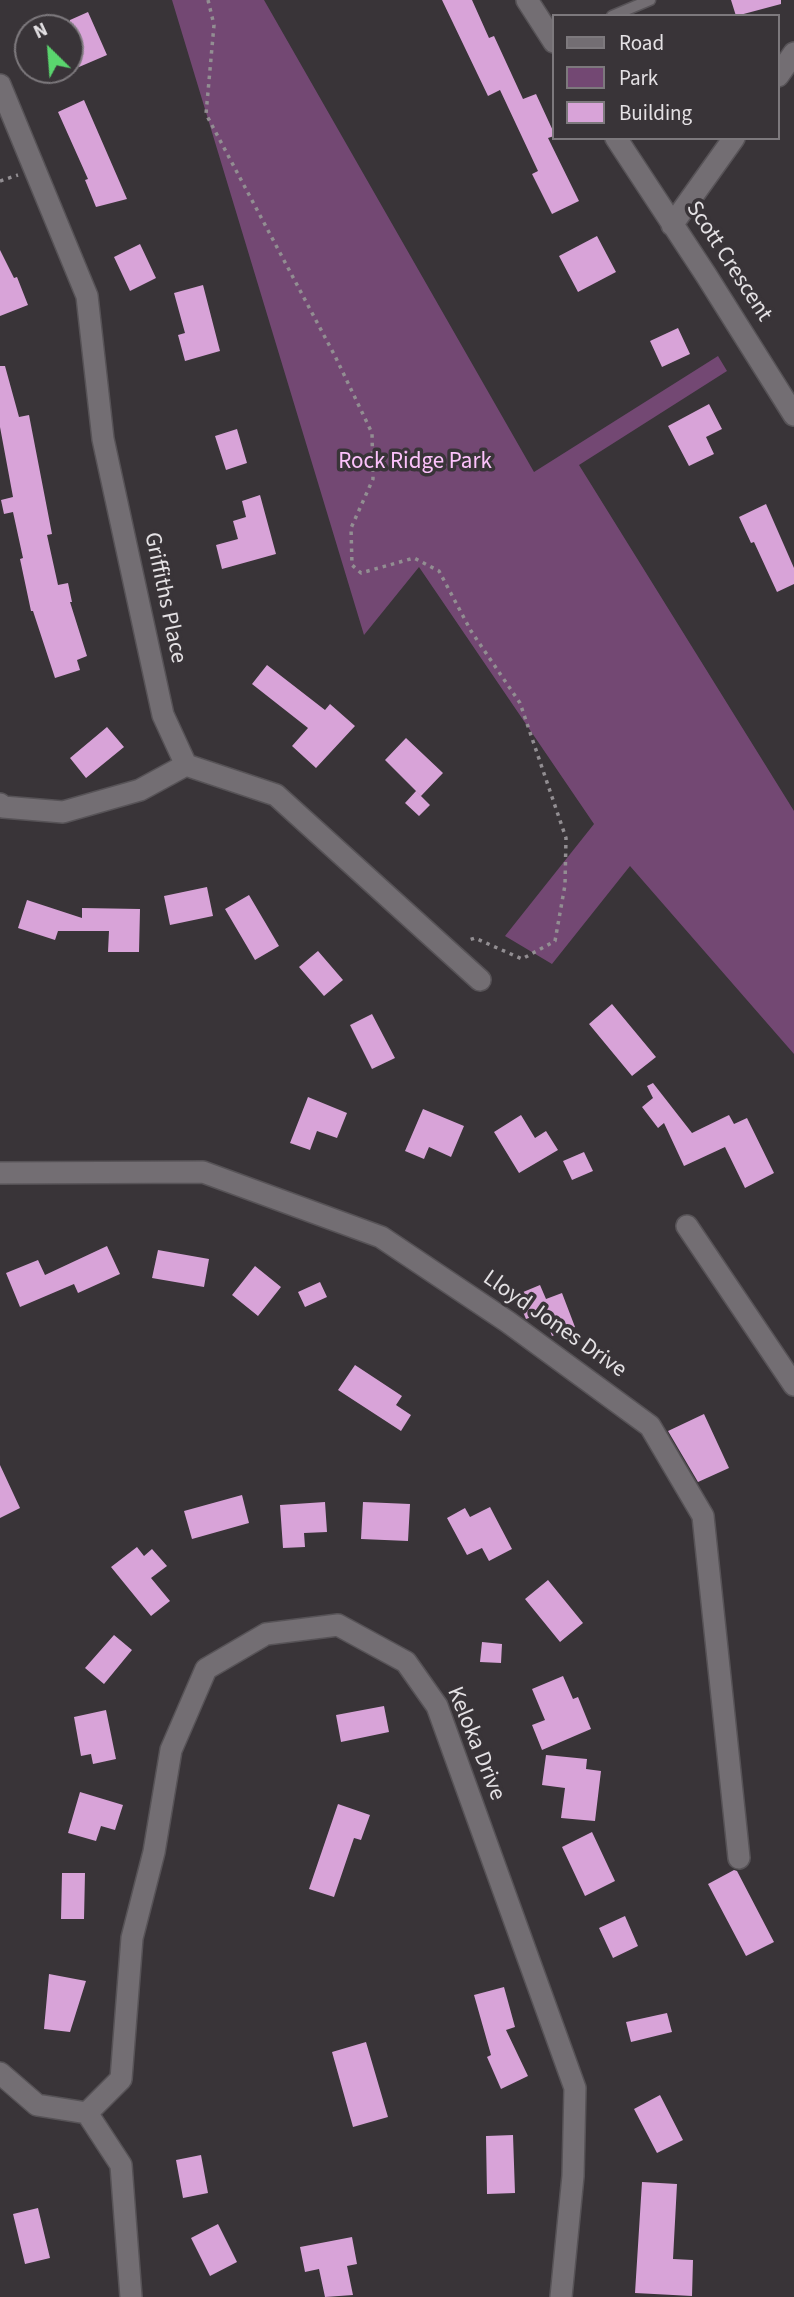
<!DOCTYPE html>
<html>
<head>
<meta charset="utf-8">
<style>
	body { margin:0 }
	#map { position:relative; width:794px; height:2297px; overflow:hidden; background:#393438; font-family:"Source Sans 3",sans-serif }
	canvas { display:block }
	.legend { position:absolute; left:552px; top:14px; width:228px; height:126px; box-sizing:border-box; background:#393438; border:2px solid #7d797d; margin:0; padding:9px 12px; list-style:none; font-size:21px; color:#e4e1e4 }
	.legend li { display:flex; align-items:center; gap:14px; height:35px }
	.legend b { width:35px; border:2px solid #7d797d }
	.north { position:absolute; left:14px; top:14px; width:70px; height:70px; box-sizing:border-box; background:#393438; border:2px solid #7d797d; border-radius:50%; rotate:335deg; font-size:19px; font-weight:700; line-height:28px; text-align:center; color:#e4e1e4 }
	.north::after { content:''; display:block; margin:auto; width:24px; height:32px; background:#5ad56e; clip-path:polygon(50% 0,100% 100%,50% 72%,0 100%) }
</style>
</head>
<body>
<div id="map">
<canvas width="794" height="2297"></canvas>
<ul class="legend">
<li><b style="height:9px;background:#736e73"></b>Road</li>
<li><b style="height:19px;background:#734873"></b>Park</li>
<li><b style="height:19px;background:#d8a3d8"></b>Building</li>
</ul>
<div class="north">N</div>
</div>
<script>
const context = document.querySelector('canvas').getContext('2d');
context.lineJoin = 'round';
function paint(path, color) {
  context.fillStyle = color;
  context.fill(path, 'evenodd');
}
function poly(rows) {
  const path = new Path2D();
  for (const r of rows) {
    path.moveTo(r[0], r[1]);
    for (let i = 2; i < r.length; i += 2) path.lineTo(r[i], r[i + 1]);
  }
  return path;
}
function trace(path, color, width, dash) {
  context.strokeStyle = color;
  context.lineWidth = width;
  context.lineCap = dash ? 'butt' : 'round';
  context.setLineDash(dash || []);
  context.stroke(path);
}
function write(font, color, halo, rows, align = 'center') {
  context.font = font + ' "Source Sans 3",sans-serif';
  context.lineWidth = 7;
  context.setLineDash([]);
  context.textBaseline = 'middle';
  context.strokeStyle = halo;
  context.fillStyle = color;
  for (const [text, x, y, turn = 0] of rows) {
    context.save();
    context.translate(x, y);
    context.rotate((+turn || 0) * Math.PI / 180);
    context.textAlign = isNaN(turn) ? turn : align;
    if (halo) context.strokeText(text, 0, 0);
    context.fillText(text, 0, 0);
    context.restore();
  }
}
const green = poly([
	[172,0,264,0,534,472,718,356,727,371,579,465,794,811,794,1054,630,866,552,964,505,936,594,824,419,567,364,635]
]);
const building = poly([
	[442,0,472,0,489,38,494,36,523,99,536,94,554,133,554,136,548,138,579,201,552,214,532,174,538,171,500,90,488,96],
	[731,0,781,0,781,4,736,16],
	[88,12,107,55,79,67,70,48,70,20],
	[84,100,127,199,96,207,85,180,88,179,58,112],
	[597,236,616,272,578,292,559,256],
	[140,244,156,278,130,291,114,257],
	[0,250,14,278,17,277,28,305,0,316],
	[203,285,220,351,185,361,178,335,185,333,174,293],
	[678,328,690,354,662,367,650,341],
	[0,366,5,366,19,417,29,415,52,534,47,535,58,585,68,583,72,602,70,602,87,656,77,660,80,670,55,678,33,611,31,611,20,559,23,558,13,512,4,514,1,500,13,497,0,427],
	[709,404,722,429,706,437,714,454,689,466,668,426],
	[237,429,247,463,226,470,215,436],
	[260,495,276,554,222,569,216,545,238,539,233,521,246,517,242,501],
	[766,504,794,568,794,584,777,592,754,542,751,543,739,517],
	[267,665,325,710,330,704,355,726,316,768,292,746,308,728,252,684],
	[107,727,124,747,86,778,70,758],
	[406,738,443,773,421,796,385,760],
	[416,791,430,805,419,816,405,803],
	[207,887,213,916,170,925,164,896],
	[249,895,279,946,255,960,225,909],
	[27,900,82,918,82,908,140,909,139,952,108,952,109,931,58,931,55,940,18,928],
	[318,951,343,980,324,996,299,967],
	[612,1004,656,1057,632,1076,589,1024],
	[372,1014,395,1058,372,1069,350,1025],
	[653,1083,692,1133,729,1115,734,1124,747,1118,774,1173,745,1188,725,1147,684,1166,664,1123,658,1128,642,1107,653,1098,647,1086],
	[308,1097,347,1113,337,1138,317,1131,310,1150,290,1143],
	[423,1109,464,1126,451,1157,429,1147,424,1159,405,1151],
	[521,1115,535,1138,546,1131,558,1150,519,1173,494,1132],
	[584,1152,593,1171,572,1180,563,1161],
	[107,1246,120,1274,78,1293,74,1284,20,1307,6,1273,38,1260,45,1275],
	[158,1250,209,1259,204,1287,152,1278],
	[255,1266,281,1287,258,1316,232,1295],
	[320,1282,327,1297,305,1307,298,1292],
	[540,1285,546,1299,562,1293,575,1327,552,1336,543,1313,526,1319,516,1295],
	[355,1365,402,1396,396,1405,411,1415,401,1431,338,1390],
	[704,1414,729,1468,698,1482,668,1431],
	[0,1465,20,1508,0,1518],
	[242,1495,249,1523,192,1539,184,1511],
	[325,1502,327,1532,304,1533,305,1547,283,1548,280,1505],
	[363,1502,410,1504,408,1541,361,1539],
	[490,1507,512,1549,489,1561,482,1548,467,1555,447,1518,465,1508,470,1517],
	[137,1547,144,1556,152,1549,167,1566,151,1578,170,1601,151,1616,111,1567],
	[548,1580,583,1623,560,1642,525,1599],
	[114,1635,132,1650,104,1684,85,1668],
	[482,1642,502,1644,501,1663,480,1662],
	[563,1676,573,1699,578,1697,591,1729,542,1750,532,1725,545,1720,532,1689],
	[384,1706,389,1732,341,1742,336,1715],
	[106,1710,116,1759,93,1764,91,1754,81,1756,74,1717],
	[546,1755,587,1759,586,1769,601,1771,595,1821,561,1818,565,1788,542,1785],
	[80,1792,123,1805,115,1830,101,1826,96,1841,68,1833],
	[338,1804,370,1815,361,1840,354,1838,334,1897,309,1889],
	[592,1832,615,1881,585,1896,562,1847],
	[734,1870,737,1871,774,1942,746,1956,708,1884],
	[62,1873,85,1873,84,1919,61,1919],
	[625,1916,638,1946,613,1958,599,1928],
	[49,1974,86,1981,70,2032,44,2029],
	[504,1987,515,2027,506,2030,528,2076,501,2089,487,2057,491,2055,474,1995],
	[667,2013,672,2032,631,2042,626,2022],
	[366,2042,388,2117,353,2127,332,2052],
	[660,2095,683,2140,657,2153,634,2109],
	[513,2135,515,2193,487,2194,486,2136],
	[201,2155,208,2193,183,2198,176,2160],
	[642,2182,677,2184,673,2259,693,2260,692,2296,635,2293],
	[38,2208,50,2258,25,2264,13,2214],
	[218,2224,237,2262,210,2276,191,2238],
	[352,2237,357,2264,347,2266,353,2295,325,2297,319,2269,305,2272,300,2247]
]);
const path = poly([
	[208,0,214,25,206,114,335,356,372,433,373,479,351,528,352,565,361,573,414,558,439,571,471,631,520,703,566,838,565,885,555,941,522,959,475,938,466,941],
	[0,181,18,175]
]);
const lane = poly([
	[612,16,650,0]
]);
const street = poly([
	[527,0,554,42],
	[778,76,794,53],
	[0,85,87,296,103,439,163,715,186,765,276,795,480,980],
	[616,138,706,275,794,415],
	[672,225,734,138],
	[0,804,3,807,63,812,140,790,186,765],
	[0,1173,203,1172,381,1237,508,1322,650,1426,703,1516,739,1858],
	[687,1226,794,1385],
	[0,2073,37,2105,87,2113],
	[131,2297,121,2165,87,2113,121,2079,132,1938,154,1852,171,1750,206,1669,266,1634,338,1625,406,1662,437,1706,575,2088,573,2176,561,2297]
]);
const streetNames = [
	["Scott Crescent",728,262,57],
	["Griffiths Place",164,598,78],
	["Lloyd Jones Drive",554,1325,35],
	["Keloka Drive",475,1744,68]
];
const parkNames = [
	["Rock Ridge Park",415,463]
];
paint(green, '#734873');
paint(building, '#d8a3d8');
trace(lane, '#575357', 13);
trace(street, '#575357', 24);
trace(path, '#928e92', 3.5, [3.5, 5]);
trace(lane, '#736e73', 10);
trace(street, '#736e73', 21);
write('23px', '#e4e1e4', '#393438', streetNames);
write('23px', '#fcc2fb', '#393438', parkNames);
</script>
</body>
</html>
